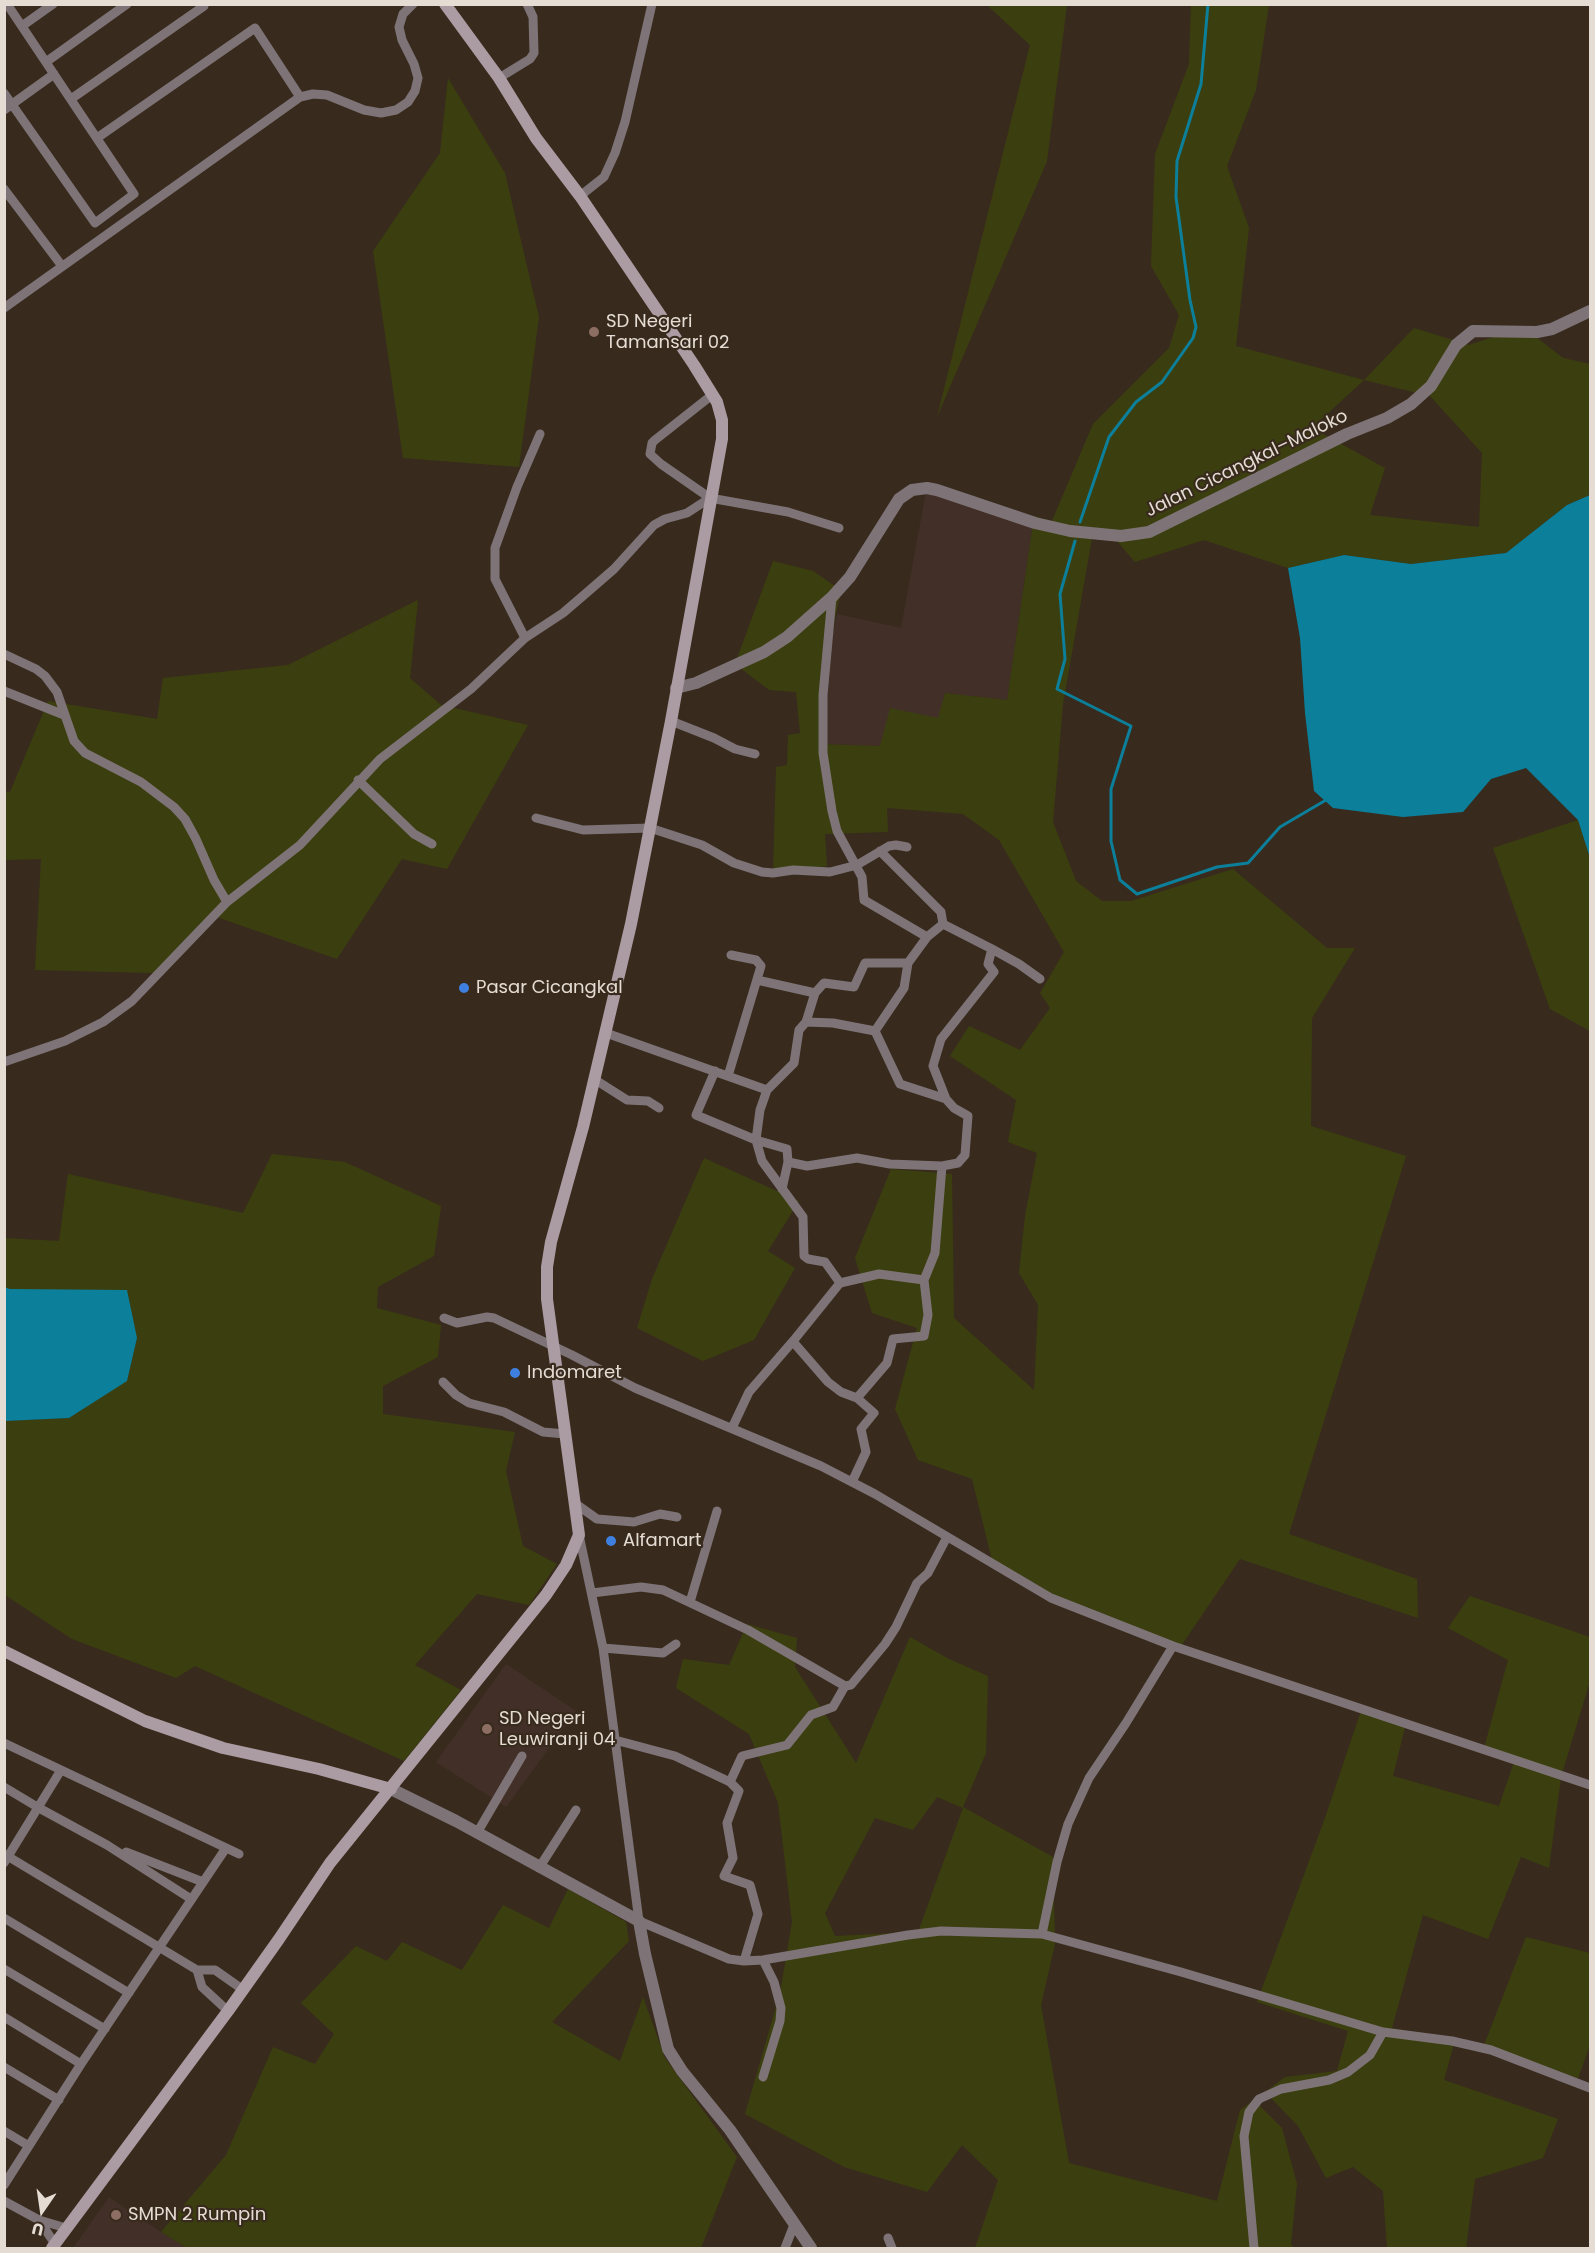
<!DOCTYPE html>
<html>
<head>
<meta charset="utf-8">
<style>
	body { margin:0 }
	#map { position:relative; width:1595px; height:2253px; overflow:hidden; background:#382b1d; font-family:Poppins,sans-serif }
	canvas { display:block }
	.frame { position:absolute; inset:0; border:6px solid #e5dcd3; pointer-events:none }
	.north { position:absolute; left:12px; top:2181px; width:60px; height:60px; -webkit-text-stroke:4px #382b1d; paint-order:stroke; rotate:193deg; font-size:16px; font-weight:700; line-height:24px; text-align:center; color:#e5dcd3 }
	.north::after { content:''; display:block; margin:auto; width:21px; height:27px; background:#e5dcd3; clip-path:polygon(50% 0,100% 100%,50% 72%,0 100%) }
</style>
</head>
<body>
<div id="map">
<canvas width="1595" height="2253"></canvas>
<div class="frame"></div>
<div class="north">U</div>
</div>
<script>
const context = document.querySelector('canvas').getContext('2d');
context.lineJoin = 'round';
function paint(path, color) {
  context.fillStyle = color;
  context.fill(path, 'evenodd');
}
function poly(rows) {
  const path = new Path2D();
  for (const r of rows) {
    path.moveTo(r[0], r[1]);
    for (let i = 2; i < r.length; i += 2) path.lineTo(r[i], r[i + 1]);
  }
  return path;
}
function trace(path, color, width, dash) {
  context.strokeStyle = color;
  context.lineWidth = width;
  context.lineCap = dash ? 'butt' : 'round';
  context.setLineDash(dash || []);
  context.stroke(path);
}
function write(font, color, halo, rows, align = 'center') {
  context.font = font + ' Poppins,sans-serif';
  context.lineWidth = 4.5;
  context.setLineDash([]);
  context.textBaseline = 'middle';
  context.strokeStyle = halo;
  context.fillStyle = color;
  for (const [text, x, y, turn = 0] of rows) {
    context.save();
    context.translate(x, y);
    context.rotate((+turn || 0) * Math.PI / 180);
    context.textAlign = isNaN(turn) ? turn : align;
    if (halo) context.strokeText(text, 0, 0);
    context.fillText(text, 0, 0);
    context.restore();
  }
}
const education = poly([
	[927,486,1034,516,1007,700,945,693,939,718,880,746,821,744,819,695,837,614,901,628],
	[506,1664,576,1711,506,1807,436,1762],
	[109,2197,161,2232,187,2248,73,2248]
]);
const green = poly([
	[987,5,1067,5,1047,161,937,417,1030,45],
	[1191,5,1269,5,1256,90,1227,166,1249,228,1236,346,1364,380,1414,328,1469,345,1523,327,1563,358,1590,364,1590,495,1567,505,1506,553,1411,564,1344,555,1288,568,1204,540,1135,562,1116,540,1092,538,1063,704,1053,822,1076,881,1102,901,1131,901,1233,869,1327,948,1355,948,1312,1018,1311,1126,1406,1156,1289,1534,1417,1579,1418,1618,1240,1559,1179,1649,1044,1598,994,1568,972,1479,918,1460,895,1409,917,1328,872,1313,855,1258,891,1169,952,1174,954,1318,1034,1390,1038,1305,1019,1273,1025,1216,1037,1153,1008,1142,1016,1100,950,1056,969,1026,1020,1050,1050,1008,1040,993,1064,952,999,840,963,814,887,808,888,832,825,834,827,866,773,874,776,767,787,765,788,735,800,733,796,692,769,690,735,664,773,561,813,571,841,590,819,695,821,744,880,746,890,708,938,718,945,693,1007,700,1034,516,1052,521,1093,424,1169,348,1179,315,1151,266,1155,154,1189,64],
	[1364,380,1430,396,1482,453,1479,527,1370,515,1385,468,1312,428],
	[448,78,505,173,539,317,519,467,403,458,373,251,440,153],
	[418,600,410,678,441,705,528,725,447,869,402,859,337,959,211,915,154,973,35,970,41,859,5,860,4,791,10,792,48,701,157,719,163,678,288,665],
	[1578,820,1590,858,1590,1031,1550,1009,1493,848],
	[272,1154,345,1162,441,1206,434,1256,378,1287,377,1308,441,1325,438,1357,383,1386,383,1414,515,1432,506,1471,523,1546,557,1564,529,1605,477,1594,415,1665,461,1690,404,1761,195,1666,176,1678,72,1639,5,1595,4,1421,69,1418,127,1380,137,1338,5,1287,5,1238,59,1241,68,1174,243,1213],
	[704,1158,799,1201,768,1251,795,1268,754,1340,703,1361,637,1328,652,1279],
	[1470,1596,1590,1637,1590,1681,1561,1777,1549,1868,1521,1857,1488,1939,1423,1915,1392,2028,1455,2040,1444,2080,1558,2119,1543,2158,1475,2179,1466,2248,1387,2248,1383,2191,1353,2167,1326,2178,1298,2126,1265,2092,1285,2077,1337,2071,1348,2031,1257,2002,1325,1818,1361,1711,1405,1727,1393,1776,1499,1806,1515,1759,1484,1748,1508,1660,1448,1628],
	[747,1624,797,1638,795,1667,856,1763,910,1637,949,1659,988,1676,986,1753,963,1807,1053,1857,1055,1944,1041,2005,1069,2163,1217,2201,1240,2110,1254,2100,1282,2128,1297,2184,1291,2244,1294,2248,975,2248,998,2180,962,2145,927,2192,844,2167,745,2114,780,1993,792,1922,778,1803,749,1734,676,1688,683,1659,729,1665],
	[937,1797,963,1808,918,1932,835,1936,825,1913,875,1818,913,1830],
	[568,1889,626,1922,629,1941,552,2022,620,2061,643,1997,665,2058,737,2157,701,2248,187,2248,161,2232,226,2155,273,2047,315,2064,334,2034,301,2003,356,1946,387,1961,402,1942,462,1970,503,1905,549,1928],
	[1526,1937,1590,1953,1590,2045,1577,2081,1484,2045]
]);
const water = poly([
	[1590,495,1590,858,1578,820,1526,768,1491,779,1463,812,1403,817,1333,808,1314,791,1305,713,1300,638,1288,568,1344,555,1411,564,1506,553,1567,505],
	[4,1287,10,1289,127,1290,137,1338,127,1381,69,1418,5,1421]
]);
const stream = poly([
	[1080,522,1109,437,1136,402,1162,382,1193,338,1196,327,1190,300,1176,197,1177,161,1201,84,1208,4],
	[1075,541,1060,594,1065,659,1057,689,1131,726,1111,789,1111,841,1120,880,1137,894,1217,867,1248,863,1280,827,1326,800]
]);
const minor = poly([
	[22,26,53,4],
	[46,62,127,4],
	[499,78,530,59,534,53,533,17,527,4],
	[4,93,95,223,134,194,7,4],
	[71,99,204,6],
	[4,110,54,74],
	[97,138,255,28,300,97],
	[4,189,62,266],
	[580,196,604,177,615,153,625,122,652,4],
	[4,308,300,97,313,94,327,95,364,110,381,113,396,110,408,102,415,91,418,78,414,64,402,40,399,27,403,14,413,4],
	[712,395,655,440,652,443,650,454,661,464,710,498,788,512,839,528],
	[832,597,823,695,823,753,832,811,837,831,862,877,864,900,927,937,908,963,904,988,875,1031,900,1084,946,1099,954,1108,968,1116,965,1155,958,1163,942,1166,935,1253,924,1280,928,1315,924,1336,893,1339,887,1363,857,1398,874,1413,861,1429,866,1452,852,1482],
	[525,638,495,579,495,548,517,487,540,434],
	[4,654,36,669,45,676,57,692,74,741,85,753,141,782,174,807,185,819,196,839,214,880,227,902],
	[4,691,64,715],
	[671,721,714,738,735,749,755,754],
	[358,780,414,834,432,844],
	[536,818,583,830,650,828,702,845,734,863,762,872,773,873,793,870,830,872,857,865,889,846,896,845,907,847],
	[880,851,941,912,943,924,927,937],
	[943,924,992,949,988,964,994,972,941,1039,933,1066,946,1099],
	[992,949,1019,964,1040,979],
	[757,980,815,993],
	[806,1022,815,993,824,983,854,987,865,963,908,963],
	[606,1033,767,1090],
	[4,1062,65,1041,103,1022,132,1001,227,902,300,845,380,759,471,689,525,638,563,613,584,595,614,569,654,525,665,519,687,513,710,498],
	[715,1071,696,1115,756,1140,787,1149,788,1162,782,1189],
	[728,1076,761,966,756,960,731,955],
	[594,1079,627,1100,648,1101,659,1108],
	[788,1162,807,1166,857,1158,890,1164,942,1166],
	[840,1283,879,1274,924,1280],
	[444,1318,457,1323,487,1317,494,1318,572,1355,635,1388,821,1466,875,1494,1051,1598,1173,1646,1590,1785],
	[443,1382,456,1395,469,1403,504,1412,543,1432,565,1434],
	[857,1398,841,1392,828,1382,795,1344,794,1340,840,1283,825,1262,808,1259,804,1256,803,1217,762,1161,756,1140,760,1110,767,1090,794,1063,799,1030,806,1022,833,1023,875,1031],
	[732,1428,749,1392,794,1340],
	[576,1504,597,1519,634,1522,660,1514,677,1517],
	[579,1535,603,1648,639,1921,729,1959,744,1961,763,1960,908,1935,941,1931,1042,1934,1181,1972,1383,2032,1452,2041,1491,2050,1590,2088],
	[592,1593,641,1587,663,1590,748,1630,845,1686,851,1685,885,1644,896,1627,917,1583,928,1573,947,1537],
	[690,1602,717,1511],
	[603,1648,663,1653,676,1644],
	[615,1740,675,1756,730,1782],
	[4,1743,239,1854],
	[4,1787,39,1808,107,1845,191,1899],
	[477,1833,522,1756],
	[126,1852,203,1882],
	[4,1854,197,1970,215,1970,242,1989],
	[4,1863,61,1770],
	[539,1868,576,1810],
	[4,1918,129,1993],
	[1042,1934,1057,1862,1068,1824,1089,1778,1126,1723,1173,1646],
	[744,1961,758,1914,750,1885,724,1876,733,1858,727,1823,739,1791,730,1782,742,1756,787,1745,811,1715,833,1707,845,1686],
	[4,1969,105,2029],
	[197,1970,202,1987,228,2011],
	[4,2017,81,2064],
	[4,2067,59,2100],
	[763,2077,780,2021,781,2008,774,1982,763,1960],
	[4,2131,29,2146],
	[4,2185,81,2064,226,1848],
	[4,2201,39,2220,66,2228],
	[39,2220,55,2244],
	[888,2238,892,2248],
	[785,2248,794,2225],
	[1254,2248,1244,2136,1249,2112,1259,2099,1281,2089,1329,2080,1348,2072,1370,2055,1383,2032]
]);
const tertiary = poly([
	[676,688,696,683,764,652,787,637,832,597,850,577,899,499,912,490,927,488,937,490,1035,523,1070,531,1121,536,1149,532,1347,434,1387,418,1411,404,1431,386,1456,345,1473,331,1537,332,1552,329,1590,311],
	[391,1789,456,1821,639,1921,645,1954,668,2049,682,2071,730,2130,811,2248]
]);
const secondary = poly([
	[4,1651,145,1721,223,1748,319,1769,391,1789],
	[52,2248,228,2011,279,1939,330,1863,546,1595,566,1565,579,1535,547,1299,547,1267,551,1242,583,1127,631,924,671,721,722,439,722,420,717,402,694,365,580,196,536,138,499,78,445,4]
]);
const markers = [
	[594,332,6,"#8d6e63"],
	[464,988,6,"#3f7fe0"],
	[515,1373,6,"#3f7fe0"],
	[611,1541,6,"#3f7fe0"],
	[487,1729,6,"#8d6e63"],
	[116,2215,6,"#8d6e63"]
];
const poiNames = [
	["SD Negeri",606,322],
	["Tamansari 02",606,343],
	["Pasar Cicangkal",476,988],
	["Indomaret",527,1373],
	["Alfamart",623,1541],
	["SD Negeri",499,1719],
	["Leuwiranji 04",499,1740],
	["SMPN 2 Rumpin",128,2215]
];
const streetNames = [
	["Jalan Cicangkal–Maloko",1247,464,-26]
];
paint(education, '#423028');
paint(green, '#3b3f0f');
paint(water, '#0c7f9b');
trace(stream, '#0c7f9b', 3);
trace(minor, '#7e7478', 9);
trace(tertiary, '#7e7478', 12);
trace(secondary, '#ab9ba2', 12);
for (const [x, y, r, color] of markers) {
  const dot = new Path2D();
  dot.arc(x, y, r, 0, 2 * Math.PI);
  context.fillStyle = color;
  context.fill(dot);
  trace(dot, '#382b1d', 2);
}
write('18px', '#e5dcd3', '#382b1d', poiNames, 'left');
write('18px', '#e5dcd3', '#382b1d', streetNames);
</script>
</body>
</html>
